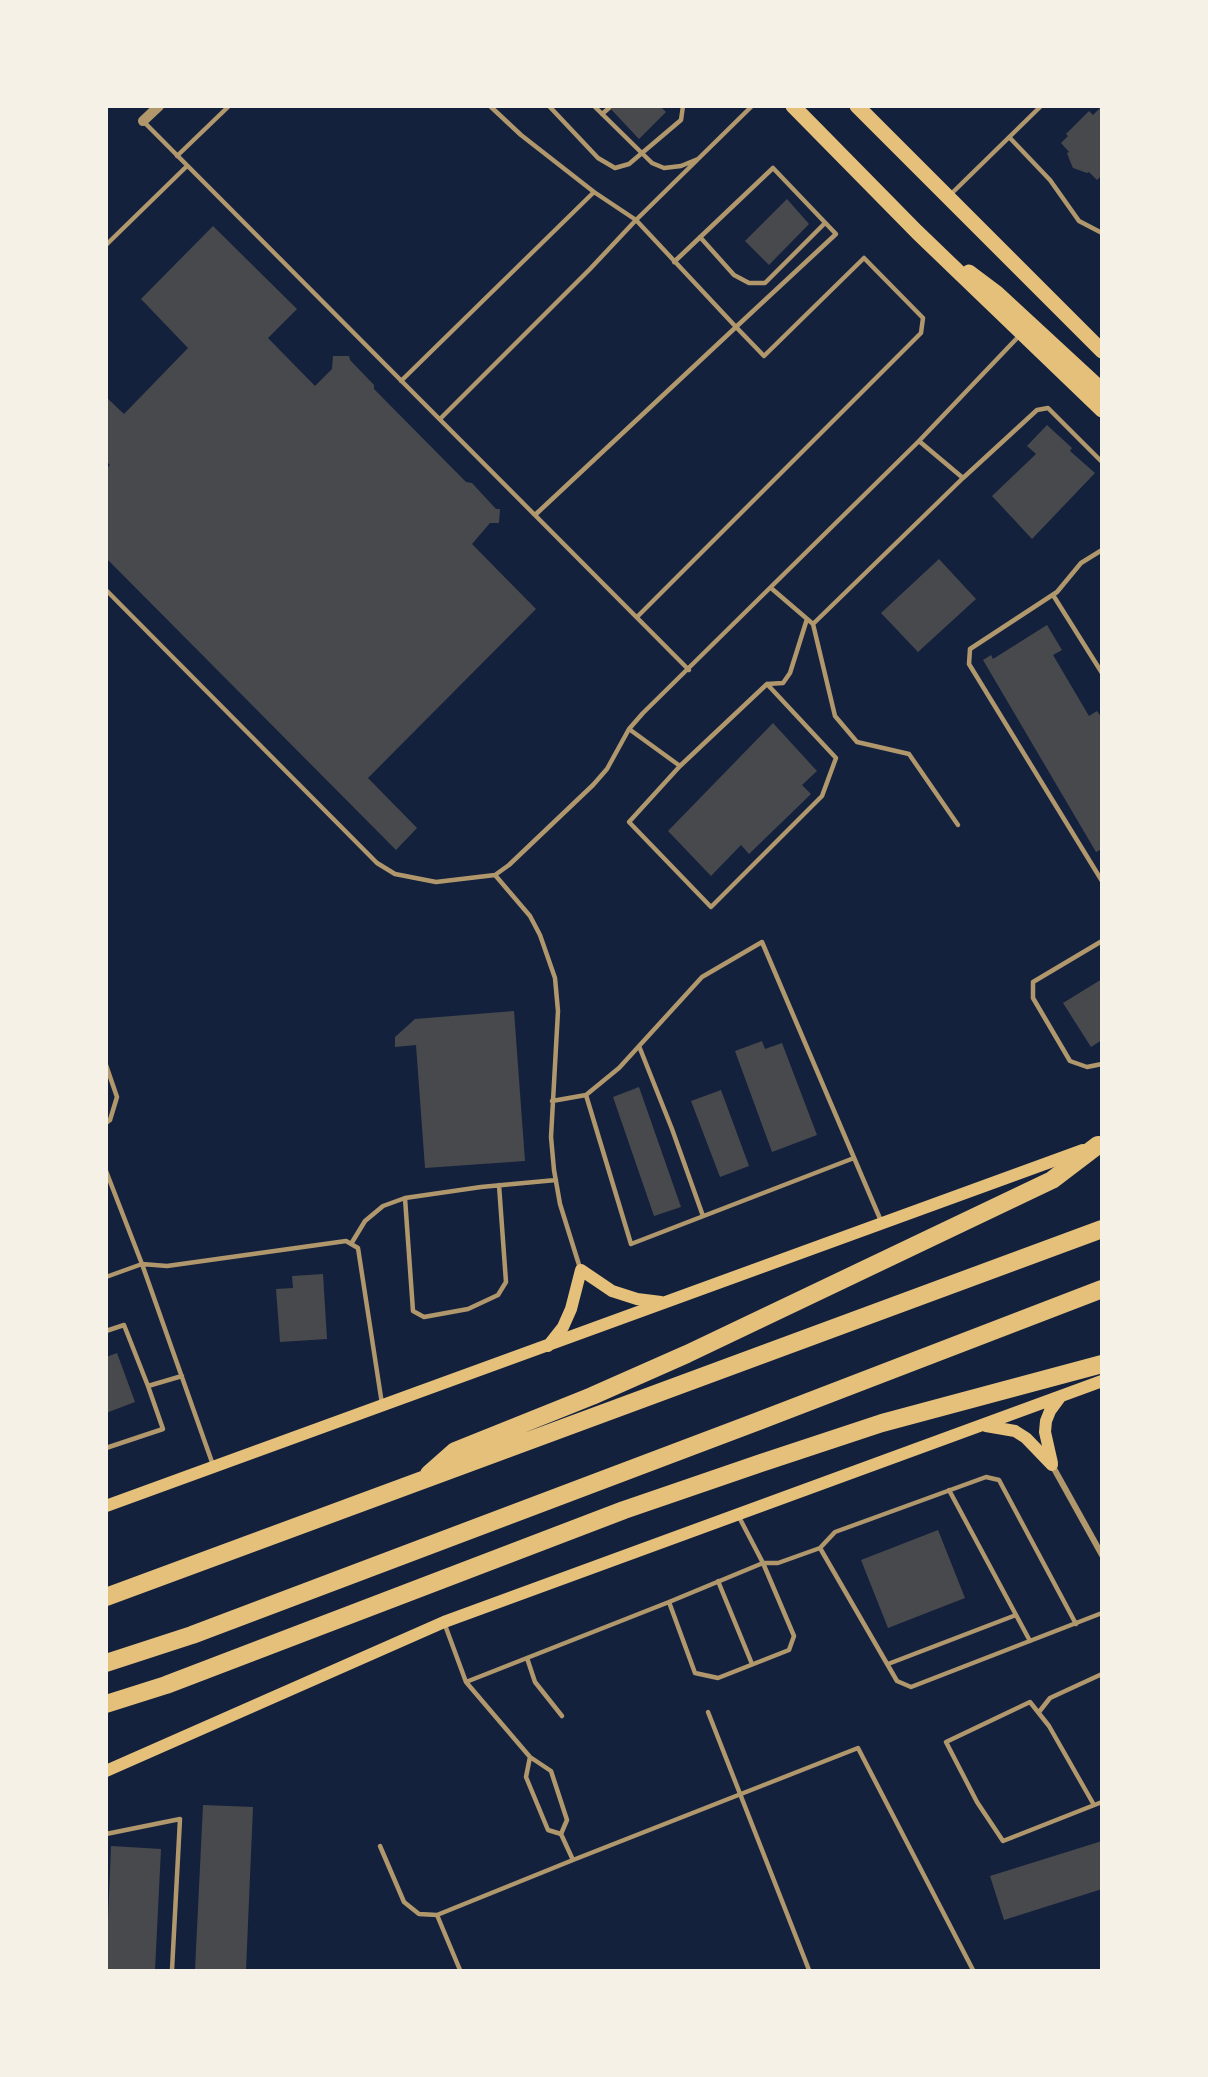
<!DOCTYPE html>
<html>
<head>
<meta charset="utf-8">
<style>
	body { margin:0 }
	#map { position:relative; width:1208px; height:2077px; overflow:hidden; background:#14213d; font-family:"Archivo Narrow",sans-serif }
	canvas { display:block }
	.frame { position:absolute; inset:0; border:108px solid #f6f1e7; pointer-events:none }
</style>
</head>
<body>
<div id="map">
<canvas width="1208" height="2077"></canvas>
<div class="frame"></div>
</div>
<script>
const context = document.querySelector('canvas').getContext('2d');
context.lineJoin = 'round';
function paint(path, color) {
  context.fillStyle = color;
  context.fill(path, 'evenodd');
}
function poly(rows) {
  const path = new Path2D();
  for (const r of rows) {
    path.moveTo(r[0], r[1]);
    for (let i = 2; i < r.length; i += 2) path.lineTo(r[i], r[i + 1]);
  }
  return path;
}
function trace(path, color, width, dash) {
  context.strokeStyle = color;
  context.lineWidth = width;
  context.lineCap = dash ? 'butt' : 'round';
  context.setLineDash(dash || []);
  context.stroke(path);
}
const building = poly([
	[608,106,660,106,666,112,639,139],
	[1102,106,1102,175,1097,180,1089,172,1087,173,1073,168,1070,161,1067,153,1069,152,1061,143,1068,136,1066,134,1089,111,1093,115],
	[787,199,809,224,769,265,745,241],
	[213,226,297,309,268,338,315,386,332,369,333,356,349,356,350,360,374,385,374,389,466,482,472,483,496,509,500,509,499,523,490,523,472,544,536,609,368,778,417,828,396,850,106,558,106,469,110,465,106,461,106,397,124,414,188,348,141,299],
	[1047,425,1072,448,1070,451,1095,473,1032,539,992,496,1036,454,1027,446],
	[939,559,976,599,918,652,881,613],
	[1047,625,1062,650,1053,655,1089,716,1097,711,1102,718,1102,849,1096,852,983,660,991,655,993,659],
	[773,723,817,771,802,785,811,794,749,854,741,845,711,876,668,831],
	[1102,979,1102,1040,1091,1047,1063,1003],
	[514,1011,525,1161,425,1168,416,1045,395,1047,395,1037,415,1019],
	[762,1041,765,1049,782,1043,817,1135,772,1152,735,1051],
	[639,1087,681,1207,654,1216,613,1097],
	[721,1090,749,1166,720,1177,691,1101],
	[323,1274,327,1339,280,1342,276,1289,293,1288,292,1276],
	[117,1353,135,1402,106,1413,106,1357],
	[938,1530,965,1598,888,1628,861,1560],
	[203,1805,253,1807,246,1970,195,1970],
	[1102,1841,1102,1889,1004,1920,990,1876],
	[111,1846,161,1849,155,1970,106,1970]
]);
const service = poly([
	[549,106,598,158,615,168,629,164,681,120,683,106],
	[594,106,652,163,664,168,681,166,698,159],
	[602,114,609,108],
	[143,121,689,670],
	[1010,138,1050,180,1079,221,1102,233],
	[177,156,229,106],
	[950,195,1041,106],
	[700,237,734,275,749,283,765,283,825,223],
	[106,245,187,166],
	[401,381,594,192,521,135,490,106],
	[440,419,590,269,636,220,594,192],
	[919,441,963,478,1037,410,1048,408,1102,462],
	[535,515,736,327,636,220,752,106],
	[1102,550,1081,563,1057,592,970,649,969,664,1102,881],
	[771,588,813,624,964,477],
	[106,590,377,863,395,874,436,882,495,875],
	[1053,595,1102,673],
	[637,617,921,333,923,318,864,258,764,356,736,327,836,234,773,168,674,262],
	[813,624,835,716,857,742,909,754,958,825],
	[629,729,680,766,767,684,783,683,790,673,807,619],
	[680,766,629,822,711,907,822,796,836,758,767,684],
	[1102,941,1033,982,1033,998,1070,1061,1087,1067,1102,1064],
	[639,1046,672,1129,703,1216],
	[106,1065,117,1097,110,1120,106,1123],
	[586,1095,631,1244,854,1158],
	[552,1101,586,1095,619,1068,702,977,762,942,881,1221],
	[106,1171,142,1264,213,1465],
	[405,1198,413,1311,424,1317,468,1309,498,1295,506,1282,499,1185],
	[351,1244,365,1221,383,1206,405,1198,481,1187,556,1180],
	[580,1268,560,1204,554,1170,551,1137,558,1011,555,978,540,935,530,916,495,875,509,865,593,785,607,769,629,729,643,713,919,441,1020,335],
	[106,1277,142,1264,167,1266,346,1241,358,1248,382,1404],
	[106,1331,124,1325,148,1386,182,1376],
	[106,1448,163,1429,148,1386],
	[949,1490,1030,1641],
	[739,1517,763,1563,778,1563,820,1548,835,1532,986,1477,999,1480,1076,1624],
	[820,1548,897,1681,911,1687,1102,1613],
	[718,1581,752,1664],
	[445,1625,466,1682,530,1757,551,1771,567,1820,561,1834,573,1860,858,1748,973,1970],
	[527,1658,535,1682,562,1716],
	[888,1664,1016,1615],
	[466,1682,669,1602,695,1673,718,1678,789,1650,794,1636,763,1563,669,1602],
	[708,1712,809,1970],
	[1039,1712,1050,1698,1102,1674],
	[530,1757,526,1777,548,1830,561,1834],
	[1094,1805,1049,1726,1030,1702,946,1742,977,1802,1003,1841,1102,1802],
	[106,1834,180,1819,172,1970],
	[380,1846,404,1902,419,1914,437,1915],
	[460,1970,437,1915,573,1860]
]);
const minor = poly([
	[1052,1465,1102,1555]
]);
const tertiary = poly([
	[143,121,159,106]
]);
const secondary = poly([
	[548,1346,563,1327,571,1309,581,1270,612,1291,637,1299,661,1302],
	[986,1426,1015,1431,1026,1438,1052,1465],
	[1052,1463,1045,1432,1046,1421,1050,1411,1061,1396],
	[106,1506,1083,1150],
	[106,1771,444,1622,1102,1381]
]);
const primary = poly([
	[793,106,917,232,1102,410],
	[857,106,1102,351],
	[969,272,997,293,1102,390]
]);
const motorway = poly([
	[429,1474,455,1451,592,1396,687,1354,1052,1180,1098,1145],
	[106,1597,1102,1229],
	[106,1663,192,1635,756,1422,1102,1289],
	[106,1704,166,1685,624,1510,761,1463,882,1423,1102,1364]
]);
paint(building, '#48494c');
trace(service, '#b1986c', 4.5);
trace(minor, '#b1986c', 6);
trace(tertiary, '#b1986c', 10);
trace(secondary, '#e5c07b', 12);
trace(primary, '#e5c07b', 15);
trace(motorway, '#e5c07b', 18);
</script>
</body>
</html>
